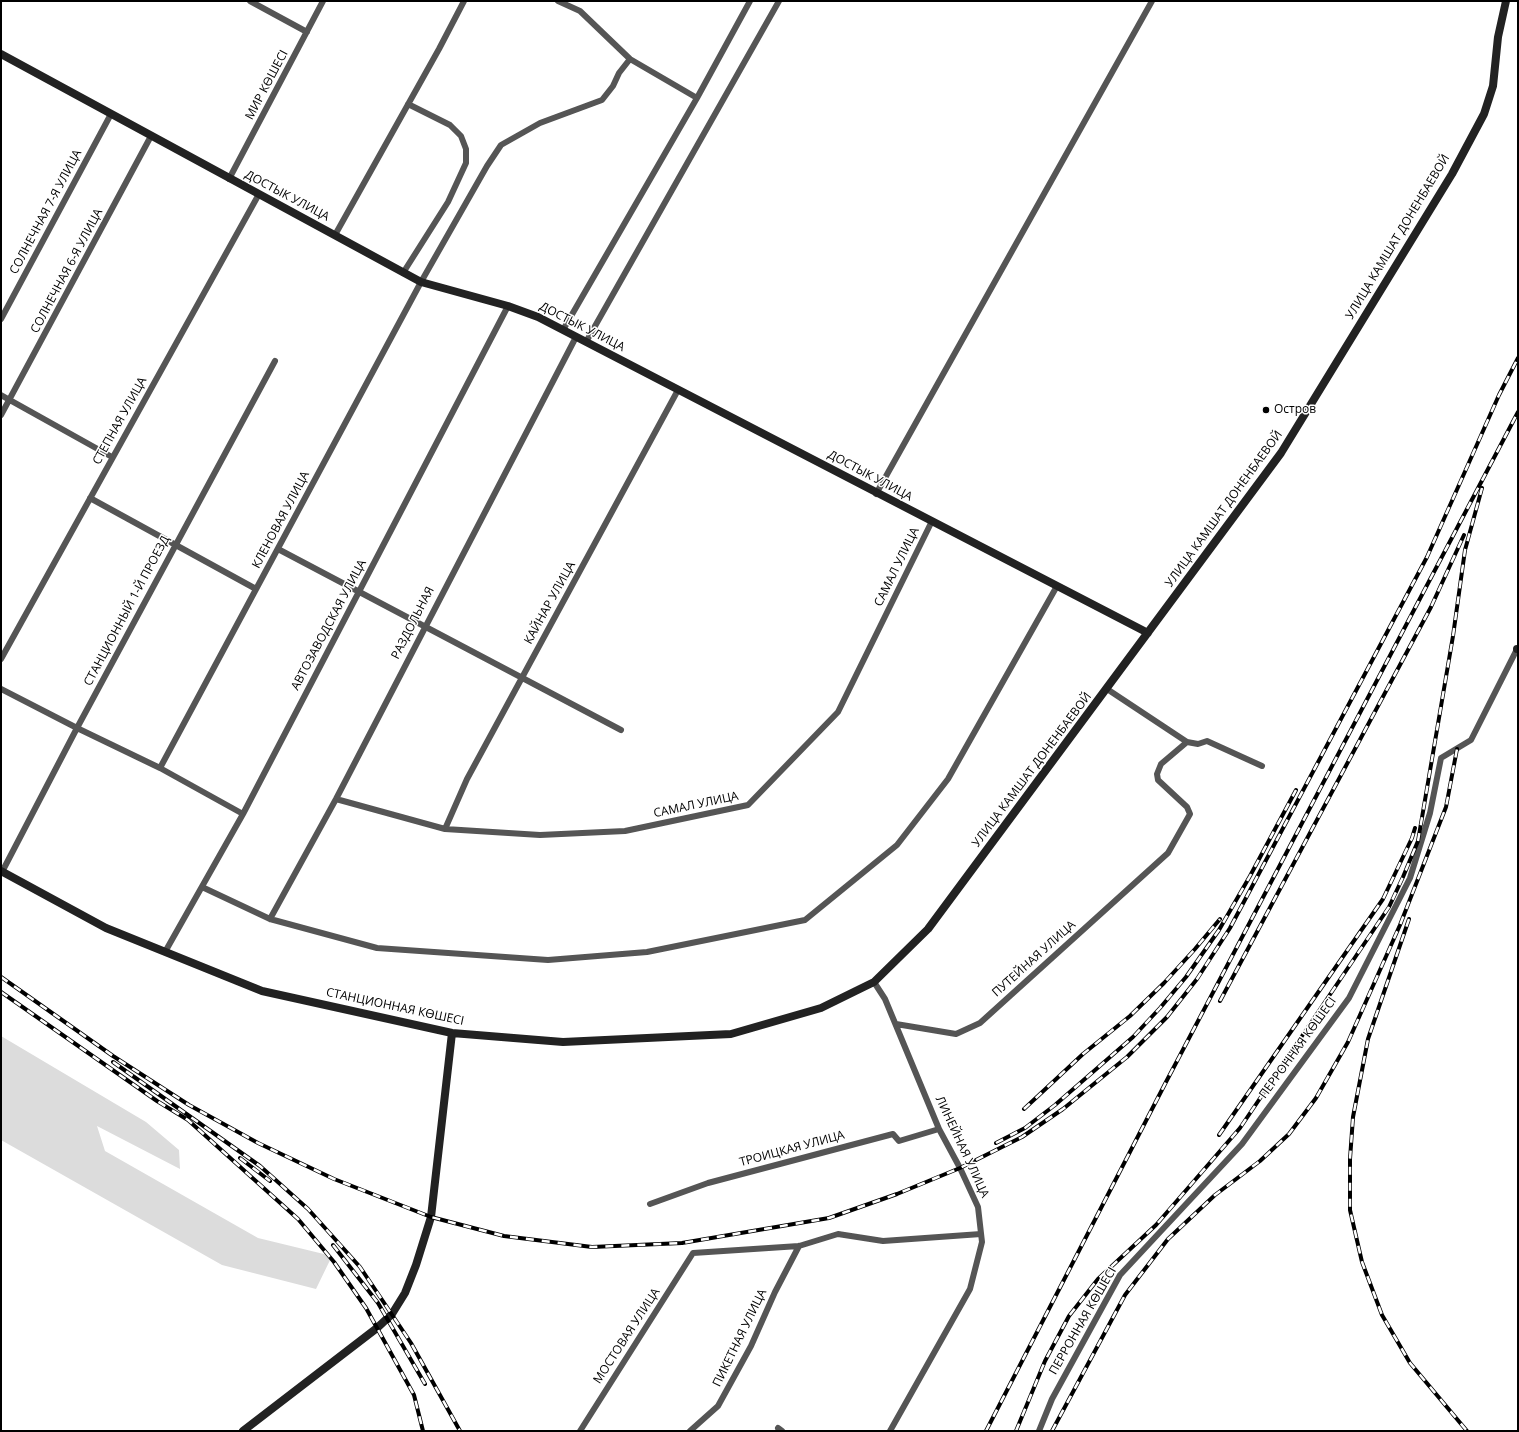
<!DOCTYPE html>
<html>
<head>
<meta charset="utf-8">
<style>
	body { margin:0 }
	#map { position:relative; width:1519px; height:1432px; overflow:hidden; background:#fff; font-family:"Open Sans",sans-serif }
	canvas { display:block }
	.frame { position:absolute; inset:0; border:2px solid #000; pointer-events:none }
</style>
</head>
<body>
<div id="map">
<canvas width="1519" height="1432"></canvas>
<div class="frame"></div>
</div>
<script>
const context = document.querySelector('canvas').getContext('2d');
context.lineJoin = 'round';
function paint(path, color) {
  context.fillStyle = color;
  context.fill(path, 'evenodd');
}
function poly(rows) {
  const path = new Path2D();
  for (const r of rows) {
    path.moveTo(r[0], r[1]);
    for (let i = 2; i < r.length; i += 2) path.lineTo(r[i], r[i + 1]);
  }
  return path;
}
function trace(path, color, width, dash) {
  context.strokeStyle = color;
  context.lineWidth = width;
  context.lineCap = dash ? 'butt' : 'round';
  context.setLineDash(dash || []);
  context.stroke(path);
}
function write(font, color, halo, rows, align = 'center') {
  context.font = font + ' "Open Sans",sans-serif';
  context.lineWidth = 3;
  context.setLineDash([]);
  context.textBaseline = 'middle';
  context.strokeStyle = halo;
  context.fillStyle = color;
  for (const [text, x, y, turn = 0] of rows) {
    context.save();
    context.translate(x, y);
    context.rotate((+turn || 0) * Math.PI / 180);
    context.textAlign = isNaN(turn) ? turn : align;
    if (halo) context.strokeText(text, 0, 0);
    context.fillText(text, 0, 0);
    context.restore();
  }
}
const green = poly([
	[1,1036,146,1122,179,1150,180,1169,97,1126,105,1151,258,1238,332,1256,316,1289,222,1265,1,1140]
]);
const street = poly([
	[250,1,307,32],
	[558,1,580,11,630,59,697,98],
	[229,179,323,1],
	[335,235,439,49,464,1],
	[403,273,448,202,466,163,466,149,461,136,450,125,408,104],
	[1,319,111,114],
	[563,330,697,98,750,1],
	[586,342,779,1],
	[1,395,112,457],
	[1,415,151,136],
	[876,494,1152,1],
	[90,498,256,589],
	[278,549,621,730],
	[1,659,259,194],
	[1,689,77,728,160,768,243,814],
	[1107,689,1187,742,1198,744,1207,741,1262,766],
	[160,768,421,282,487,166,501,145,540,123,602,100,613,86,619,73,630,59],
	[336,799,445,829,540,835,625,831,748,805,838,712,932,521],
	[445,829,467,779,678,390],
	[2,872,77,728,275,361],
	[202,887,270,919,377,948,548,960,647,952,805,920,897,845,948,779,1057,586],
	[270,919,336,799,576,337],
	[165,952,243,814,508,306],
	[874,982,885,999,939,1129,960,1168,978,1207,982,1242,970,1289,890,1431],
	[896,1024,956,1034,980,1023,1168,853,1190,814,1187,807,1158,780,1157,774,1161,764,1187,742],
	[650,1204,708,1183,893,1134,899,1141,939,1129],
	[778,1428,782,1431],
	[580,1431,693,1253,799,1246,838,1234,883,1241,981,1234],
	[690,1431,718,1406,751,1346,775,1292,799,1246],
	[1039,1431,1052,1399,1120,1275,1242,1144,1349,998,1410,878,1430,813,1441,758,1471,740,1517,649]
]);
const secondary = poly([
	[1,54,421,282,508,306,538,317,1148,633],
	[1517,649,1518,649],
	[1,871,106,928,262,991,452,1033,563,1042,731,1034,821,1008,874,982,928,929,1281,453,1452,174,1484,114,1493,86,1498,37,1506,1],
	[243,1431,377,1328,392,1314,405,1293,416,1265,431,1217,452,1033]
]);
const rail = poly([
	[1409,919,1368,1039,1353,1117,1350,1159,1350,1210,1362,1262,1382,1315,1410,1363,1467,1431],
	[1,977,113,1056,189,1105,258,1143,334,1179,431,1217,504,1236,592,1247,682,1243,829,1218,897,1194,960,1168,1022,1137,1063,1109,1127,1057,1167,1017,1197,979,1230,928,1427,557,1499,395,1518,358],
	[1,992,157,1101,188,1120,298,1219,334,1262,366,1308,414,1395,423,1431],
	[1220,1001,1431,607,1464,535],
	[113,1062,260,1166,308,1209,360,1267,411,1343,460,1431],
	[1024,1109,1083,1054,1130,1016,1164,983,1195,949,1220,919],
	[1219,1135,1383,899,1412,838,1415,828],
	[996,1143,1025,1128,1055,1105,1133,1037,1160,1008,1186,977,1219,930,1250,876,1296,790],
	[240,1158,270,1181],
	[333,1245,378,1303,425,1384],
	[986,1431,1166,1082,1518,412],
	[1016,1431,1045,1361,1069,1316,1098,1279,1156,1225,1240,1128,1389,907,1403,877,1418,841,1453,636,1465,550,1482,488],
	[1052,1431,1125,1295,1168,1239,1215,1195,1260,1161,1289,1134,1316,1098,1348,1042,1400,925,1446,807,1457,749]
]);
const markers = [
	[1266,410,4,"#000"]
];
const streetNames = [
	["МИР КӨШЕСІ",267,85,-62],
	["ДОСТЫК УЛИЦА",287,196,28],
	["СОЛНЕЧНАЯ 7-Я УЛИЦА",46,212,-62],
	["УЛИЦА КАМШАТ ДОНЕНБАЕВОЙ",1398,237,-59],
	["СОЛНЕЧНАЯ 6-Я УЛИЦА",67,271,-62],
	["ДОСТЫК УЛИЦА",582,327,27],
	["СТЕПНАЯ УЛИЦА",120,421,-61],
	["ДОСТЫК УЛИЦА",870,476,28],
	["УЛИЦА КАМШАТ ДОНЕНБАЕВОЙ",1224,509,-54],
	["КЛЕНОВАЯ УЛИЦА",281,520,-62],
	["САМАЛ УЛИЦА",897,567,-64],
	["КАЙНАР УЛИЦА",550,603,-61],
	["СТАНЦИОННЫЙ 1-Й ПРОЕЗД",127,611,-62],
	["РАЗДОЛЬНАЯ",413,623,-63],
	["АВТОЗАВОДСКАЯ УЛИЦА",329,625,-62],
	["УЛИЦА КАМШАТ ДОНЕНБАЕВОЙ",1032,770,-53],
	["САМАЛ УЛИЦА",696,805,-12],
	["ПУТЕЙНАЯ УЛИЦА",1034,959,-42],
	["СТАНЦИОННАЯ КӨШЕСІ",395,1007,12],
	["ПЕРРОННАЯ КӨШЕСІ",1298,1048,-54],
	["ЛИНЕЙНАЯ УЛИЦА",962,1147,65],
	["ТРОИЦКАЯ УЛИЦА",792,1149,-15],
	["ПЕРРОННАЯ КӨШЕСІ",1083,1321,-60],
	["МОСТОВАЯ УЛИЦА",627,1336,-57],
	["ПИКЕТНАЯ УЛИЦА",740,1338,-64]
];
const poiNames = [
	["Остров",1274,410]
];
paint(green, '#dcdcdc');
trace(street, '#555', 6);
trace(secondary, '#222', 8);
trace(rail, '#000', 4);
trace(rail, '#fff', 2.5, [8]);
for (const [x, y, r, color] of markers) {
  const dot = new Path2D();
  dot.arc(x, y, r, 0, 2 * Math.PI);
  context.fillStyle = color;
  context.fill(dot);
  trace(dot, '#fff', 1.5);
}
write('12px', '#000', '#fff', streetNames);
write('12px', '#000', '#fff', poiNames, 'left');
</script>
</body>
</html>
